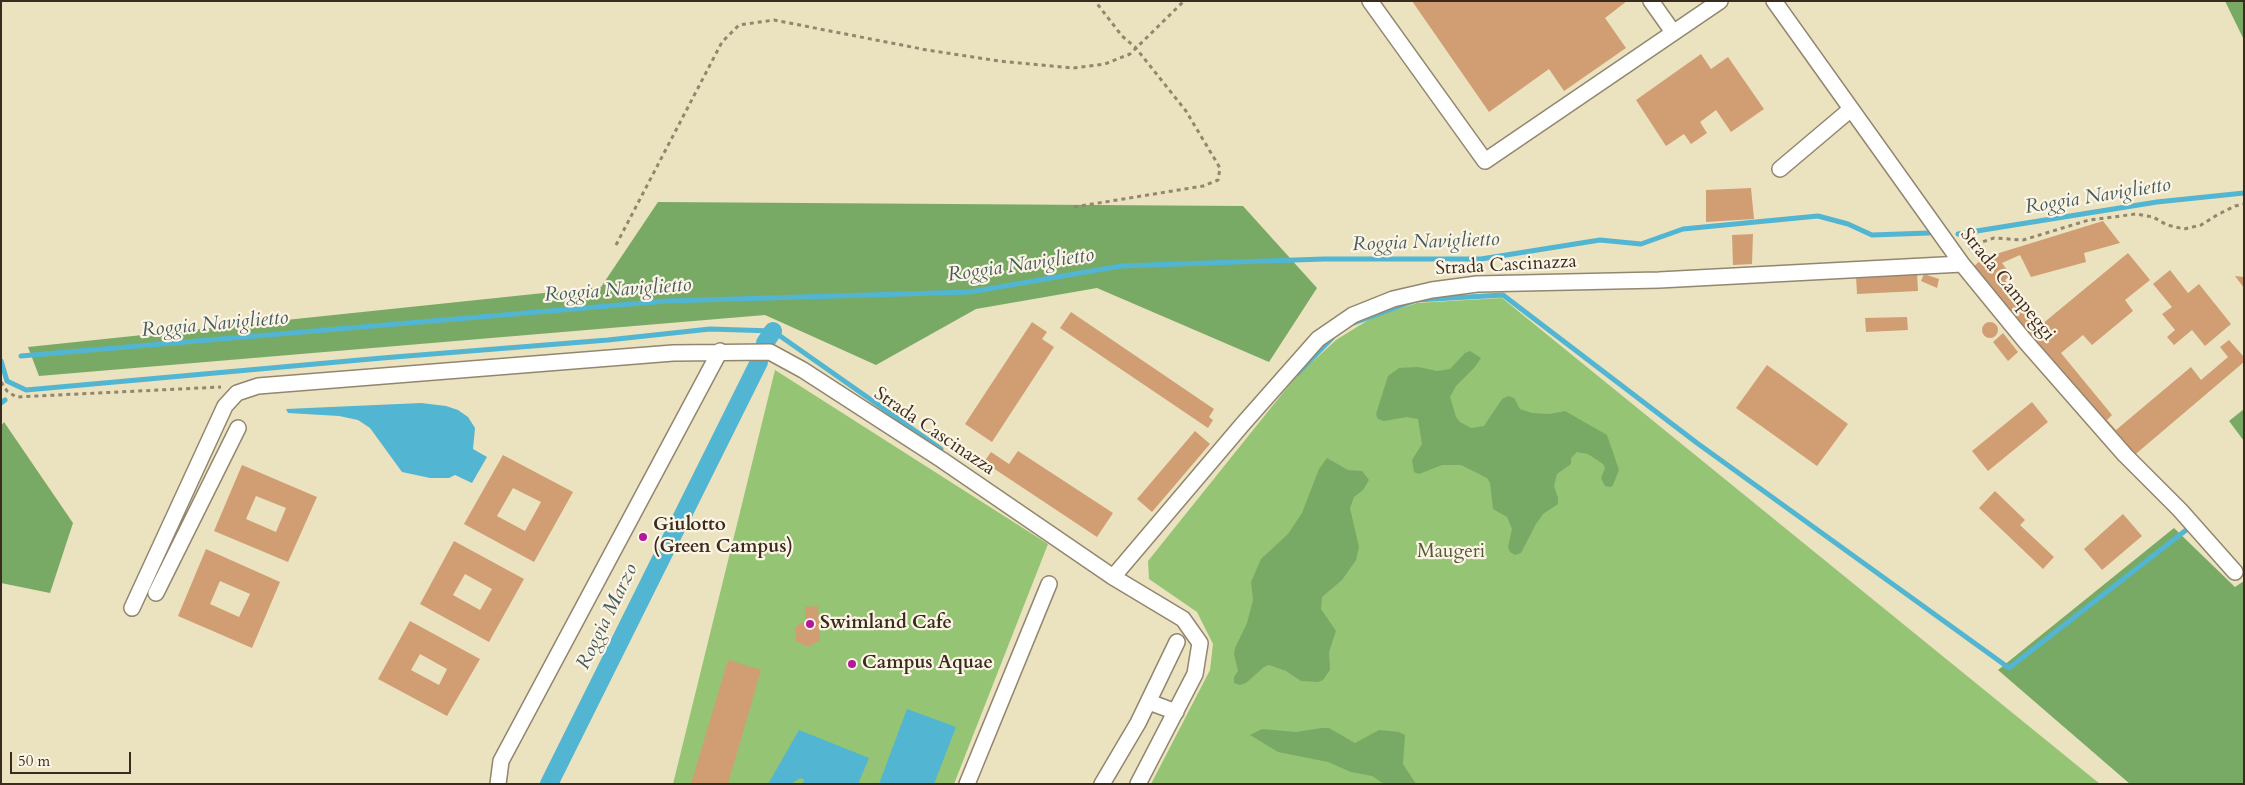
<!DOCTYPE html>
<html>
<head>
<meta charset="utf-8">
<style>
	body { margin:0 }
	#map { position:relative; width:2245px; height:785px; overflow:hidden; background:#ebe2bf; font-family:Cardo,serif }
	canvas { display:block }
	.frame { position:absolute; inset:0; border:2px solid #3b2a1e; pointer-events:none }
	.scale { position:absolute; left:10px; top:752px; width:121px; height:22px; box-sizing:border-box; border:2px solid #3b2a1e; border-top:0; padding-left:6px; font-size:15px; line-height:18px; white-space:nowrap; color:#3b2a1e; -webkit-text-stroke:4px #fcf5e5; paint-order:stroke }
</style>
</head>
<body>
<div id="map">
<canvas width="2245" height="785"></canvas>
<div class="frame"></div>
<div class="scale">50 m</div>
</div>
<script>
const context = document.querySelector('canvas').getContext('2d');
context.lineJoin = 'round';
function paint(path, color) {
  context.fillStyle = color;
  context.fill(path, 'evenodd');
}
function poly(rows) {
  const path = new Path2D();
  for (const r of rows) {
    if (r.length === 3) {
      path.moveTo(r[0] + r[2], r[1]);
      path.arc(r[0], r[1], r[2], 0, 2 * Math.PI);
      continue;
    }
    path.moveTo(r[0], r[1]);
    for (let i = 2; i < r.length; i += 2) path.lineTo(r[i], r[i + 1]);
  }
  return path;
}
function trace(path, color, width, dash) {
  context.strokeStyle = color;
  context.lineWidth = width;
  context.lineCap = dash ? 'butt' : 'round';
  context.setLineDash(dash || []);
  context.stroke(path);
}
function write(font, color, halo, rows, align = 'center') {
  context.font = font + ' Cardo,serif';
  context.lineWidth = 4.5;
  context.setLineDash([]);
  context.textBaseline = 'middle';
  context.strokeStyle = halo;
  context.fillStyle = color;
  for (const [text, x, y, turn = 0] of rows) {
    context.save();
    context.translate(x, y);
    context.rotate((+turn || 0) * Math.PI / 180);
    context.textAlign = isNaN(turn) ? turn : align;
    if (halo) context.strokeText(text, 0, 0);
    context.fillText(text, 0, 0);
    context.restore();
  }
}
const green = poly([
	[1502,298,2100,784,1151,784,1210,670,1213,644,1197,612,1149,579,1148,561,1294,379,1336,340,1373,317,1417,303],
	[775,370,1048,544,954,784,673,784]
]);
const forest = poly([
	[2225,1,2244,1,2244,40],
	[658,202,1243,206,1317,288,1269,362,1097,288,976,309,876,365,765,315,39,376,28,347,601,287],
	[1470,351,1481,358,1474,368,1456,386,1450,397,1456,417,1460,422,1471,428,1484,426,1502,399,1508,396,1514,398,1520,409,1532,413,1550,414,1565,411,1607,435,1619,470,1613,485,1611,487,1605,486,1601,478,1605,468,1603,464,1588,454,1577,452,1571,458,1571,464,1557,474,1554,486,1558,498,1558,504,1543,514,1536,524,1521,553,1515,555,1510,552,1508,547,1512,529,1507,517,1493,509,1490,483,1487,478,1461,465,1442,465,1419,474,1414,472,1412,460,1422,444,1418,419,1407,417,1384,421,1378,419,1376,414,1388,376,1399,368,1418,367,1437,371,1450,369,1465,353],
	[2244,409,2244,441,2229,421],
	[4,422,73,523,50,593,1,583,1,426],
	[1327,458,1348,470,1362,471,1369,480,1363,490,1354,497,1350,508,1359,547,1356,560,1342,580,1322,597,1321,609,1336,631,1329,652,1330,670,1323,680,1318,682,1301,681,1286,671,1269,665,1264,667,1246,683,1240,685,1234,683,1234,677,1238,671,1234,654,1235,648,1247,623,1253,600,1251,582,1261,559,1288,534,1302,513,1319,469],
	[2174,528,2235,587,2244,581,2244,784,2130,784,1998,670],
	[1322,728,1329,728,1355,743,1379,730,1399,732,1405,735,1403,764,1416,784,1384,784,1372,776,1351,772,1328,762,1278,752,1250,735,1262,729,1296,732]
]);
const water = poly([
	[421,403,446,406,458,410,468,417,475,428,473,449,487,457,472,483,455,475,449,478,430,478,402,472,370,428,358,420,339,416,288,413,286,409],
	[907,709,956,727,934,784,879,784],
	[799,730,869,758,858,784,803,784,804,779,800,778,791,784,768,784]
]);
const stream = poly([
	[1958,234,2157,202,2244,193],
	[1351,324,1416,300,1503,295,1697,443,2009,668,2190,527],
	[21,356,667,301,970,292,1121,266,1324,259,1481,259,1600,240,1641,244,1683,229,1818,216,1848,224,1872,235,1929,233],
	[1,361,7,381,26,390,382,358,608,340,710,329,773,331,941,449],
	[1298,373,1332,338],
	[1,403,5,400]
]);
const canal = poly([
	[765,343,773,331],
	[549,784,759,362]
]);
const building = poly([
	[1412,1,1627,1,1605,18,1626,48,1564,91,1549,69,1489,112],
	[1701,54,1711,69,1728,57,1764,109,1731,132,1716,110,1700,122,1707,133,1691,144,1684,134,1666,146,1636,100],
	[1751,188,1754,219,1706,222,1706,190],
	[2103,221,2120,243,2084,253,2086,262,2031,277,2020,255,2002,263,2011,275,2005,280,2041,325,2128,253,2150,280,2125,300,2133,311,2092,345,2083,335,2061,353,2112,415,2107,420,2116,430,2191,367,2201,380,2228,357,2220,347,2229,340,2244,357,2244,362,2131,458,1972,268,1983,258],
	[1753,234,1752,264,1733,265,1732,235],
	[2170,270,2188,293,2199,284,2231,324,2205,346,2192,330,2174,345,2167,337,2175,330,2162,314,2172,307,2153,284],
	[1917,273,1918,291,1857,294,1856,276],
	[1924,274,1939,279,1937,288,1921,281],
	[2235,276,2244,277,2244,288],
	[1071,312,1214,409,1209,417,1213,420,1208,428,1060,328],
	[1907,317,1908,330,1866,332,1865,318],
	[1032,322,1047,332,1042,339,1054,347,992,442,965,424],
	[1990,330,8],
	[2003,333,2018,352,2008,361,1993,342],
	[1767,365,1848,424,1817,466,1736,408],
	[2032,402,2048,422,1988,471,1972,451],
	[1195,431,1210,444,1152,512,1137,499],
	[1018,451,1113,513,1097,537,984,462,991,452,1009,464],
	[503,455,573,492,534,562,464,524],
	[513,488,541,502,525,531,497,516],
	[242,465,317,497,288,562,214,531],
	[256,496,286,508,276,532,246,519],
	[1995,491,2025,520,2020,525,2054,557,2043,569,1979,508],
	[2123,514,2142,536,2102,570,2084,549],
	[454,541,524,579,489,642,420,604],
	[465,574,492,589,480,610,453,595],
	[206,549,280,582,252,648,178,616],
	[220,581,250,594,239,617,210,604],
	[818,606,820,640,808,647,796,641,795,627,805,621,805,607],
	[410,621,480,659,447,716,378,679],
	[420,654,447,669,439,685,411,670],
	[728,660,761,670,728,784,691,784]
]);
const path = poly([
	[1074,207,1203,186,1218,180,1220,168,1186,111,1135,47,1122,36,1095,1],
	[616,245,722,42,739,25,774,20,927,50,999,61,1073,68,1105,64,1130,54,1184,1],
	[1969,249,1979,243,1994,238,2023,240,2089,220,2136,214,2153,217,2167,225,2184,229,2201,225,2217,215,2235,206,2244,204],
	[1,382,7,391,16,397,221,387]
]);
const minor = poly([
	[1370,1,1485,161,1720,1],
	[1651,1,1673,32],
	[1774,1,1962,264,2025,341,2125,455,2180,510,2235,572],
	[1780,169,1851,109],
	[1113,577,1242,425,1318,339,1353,315,1393,299,1432,290,1477,284,1659,280,1962,264],
	[156,593,238,428],
	[132,608,225,406,237,393,258,386,673,353,770,352,803,370,942,460,1113,577,1183,619,1200,643,1195,674,1138,784],
	[1149,702,1176,712],
	[498,784,501,761,720,351],
	[967,784,1049,584],
	[1102,784,1138,723,1177,642]
]);
const markers = [
	[643,537,5,"#b5179e"],
	[810,624,5,"#b5179e"],
	[852,664,5,"#b5179e"]
];
const streetNames = [
	["Strada Cascinazza",1506,266,-3],
	["Strada Campeggi",2007,285,51],
	["Strada Cascinazza",934,432,34]
];
const poiNames = [
	["Giulotto",653,526],
	["(Green Campus)",653,548],
	["Swimland Cafe",820,624],
	["Campus Aquae",862,664]
];
const parkNames = [
	["Maugeri",1451,553]
];
const waterNames = [
	["Roggia Naviglietto",2098,197,-9],
	["Roggia Naviglietto",1426,243,-2],
	["Roggia Naviglietto",1021,266,-8],
	["Roggia Naviglietto",618,291,-4],
	["Roggia Naviglietto",215,325,-5],
	["Roggia Marzo",608,617,-64]
];
paint(green, '#95c474');
paint(forest, '#78aa66');
paint(water, '#52b5d1');
trace(stream, '#52b5d1', 5);
trace(canal, '#52b5d1', 18);
paint(building, '#d19e74');
trace(minor, '#93866e', 18);
trace(path, '#93866e', 3, [4, 4]);
trace(minor, '#fff', 15);
for (const [x, y, r, color] of markers) {
  const dot = new Path2D();
  dot.arc(x, y, r, 0, 2 * Math.PI);
  context.fillStyle = color;
  context.fill(dot);
  trace(dot, '#fcf5e5', 2);
}
write('19px', '#3b2a1e', '#fcf5e5', streetNames);
write('bold 19px', '#3b2a1e', '#fcf5e5', poiNames, 'left');
write('19px', '#565838', '#fcf5e5', parkNames);
write('italic 20px', '#435b5d', '#fcf5e5', waterNames);
</script>
</body>
</html>
